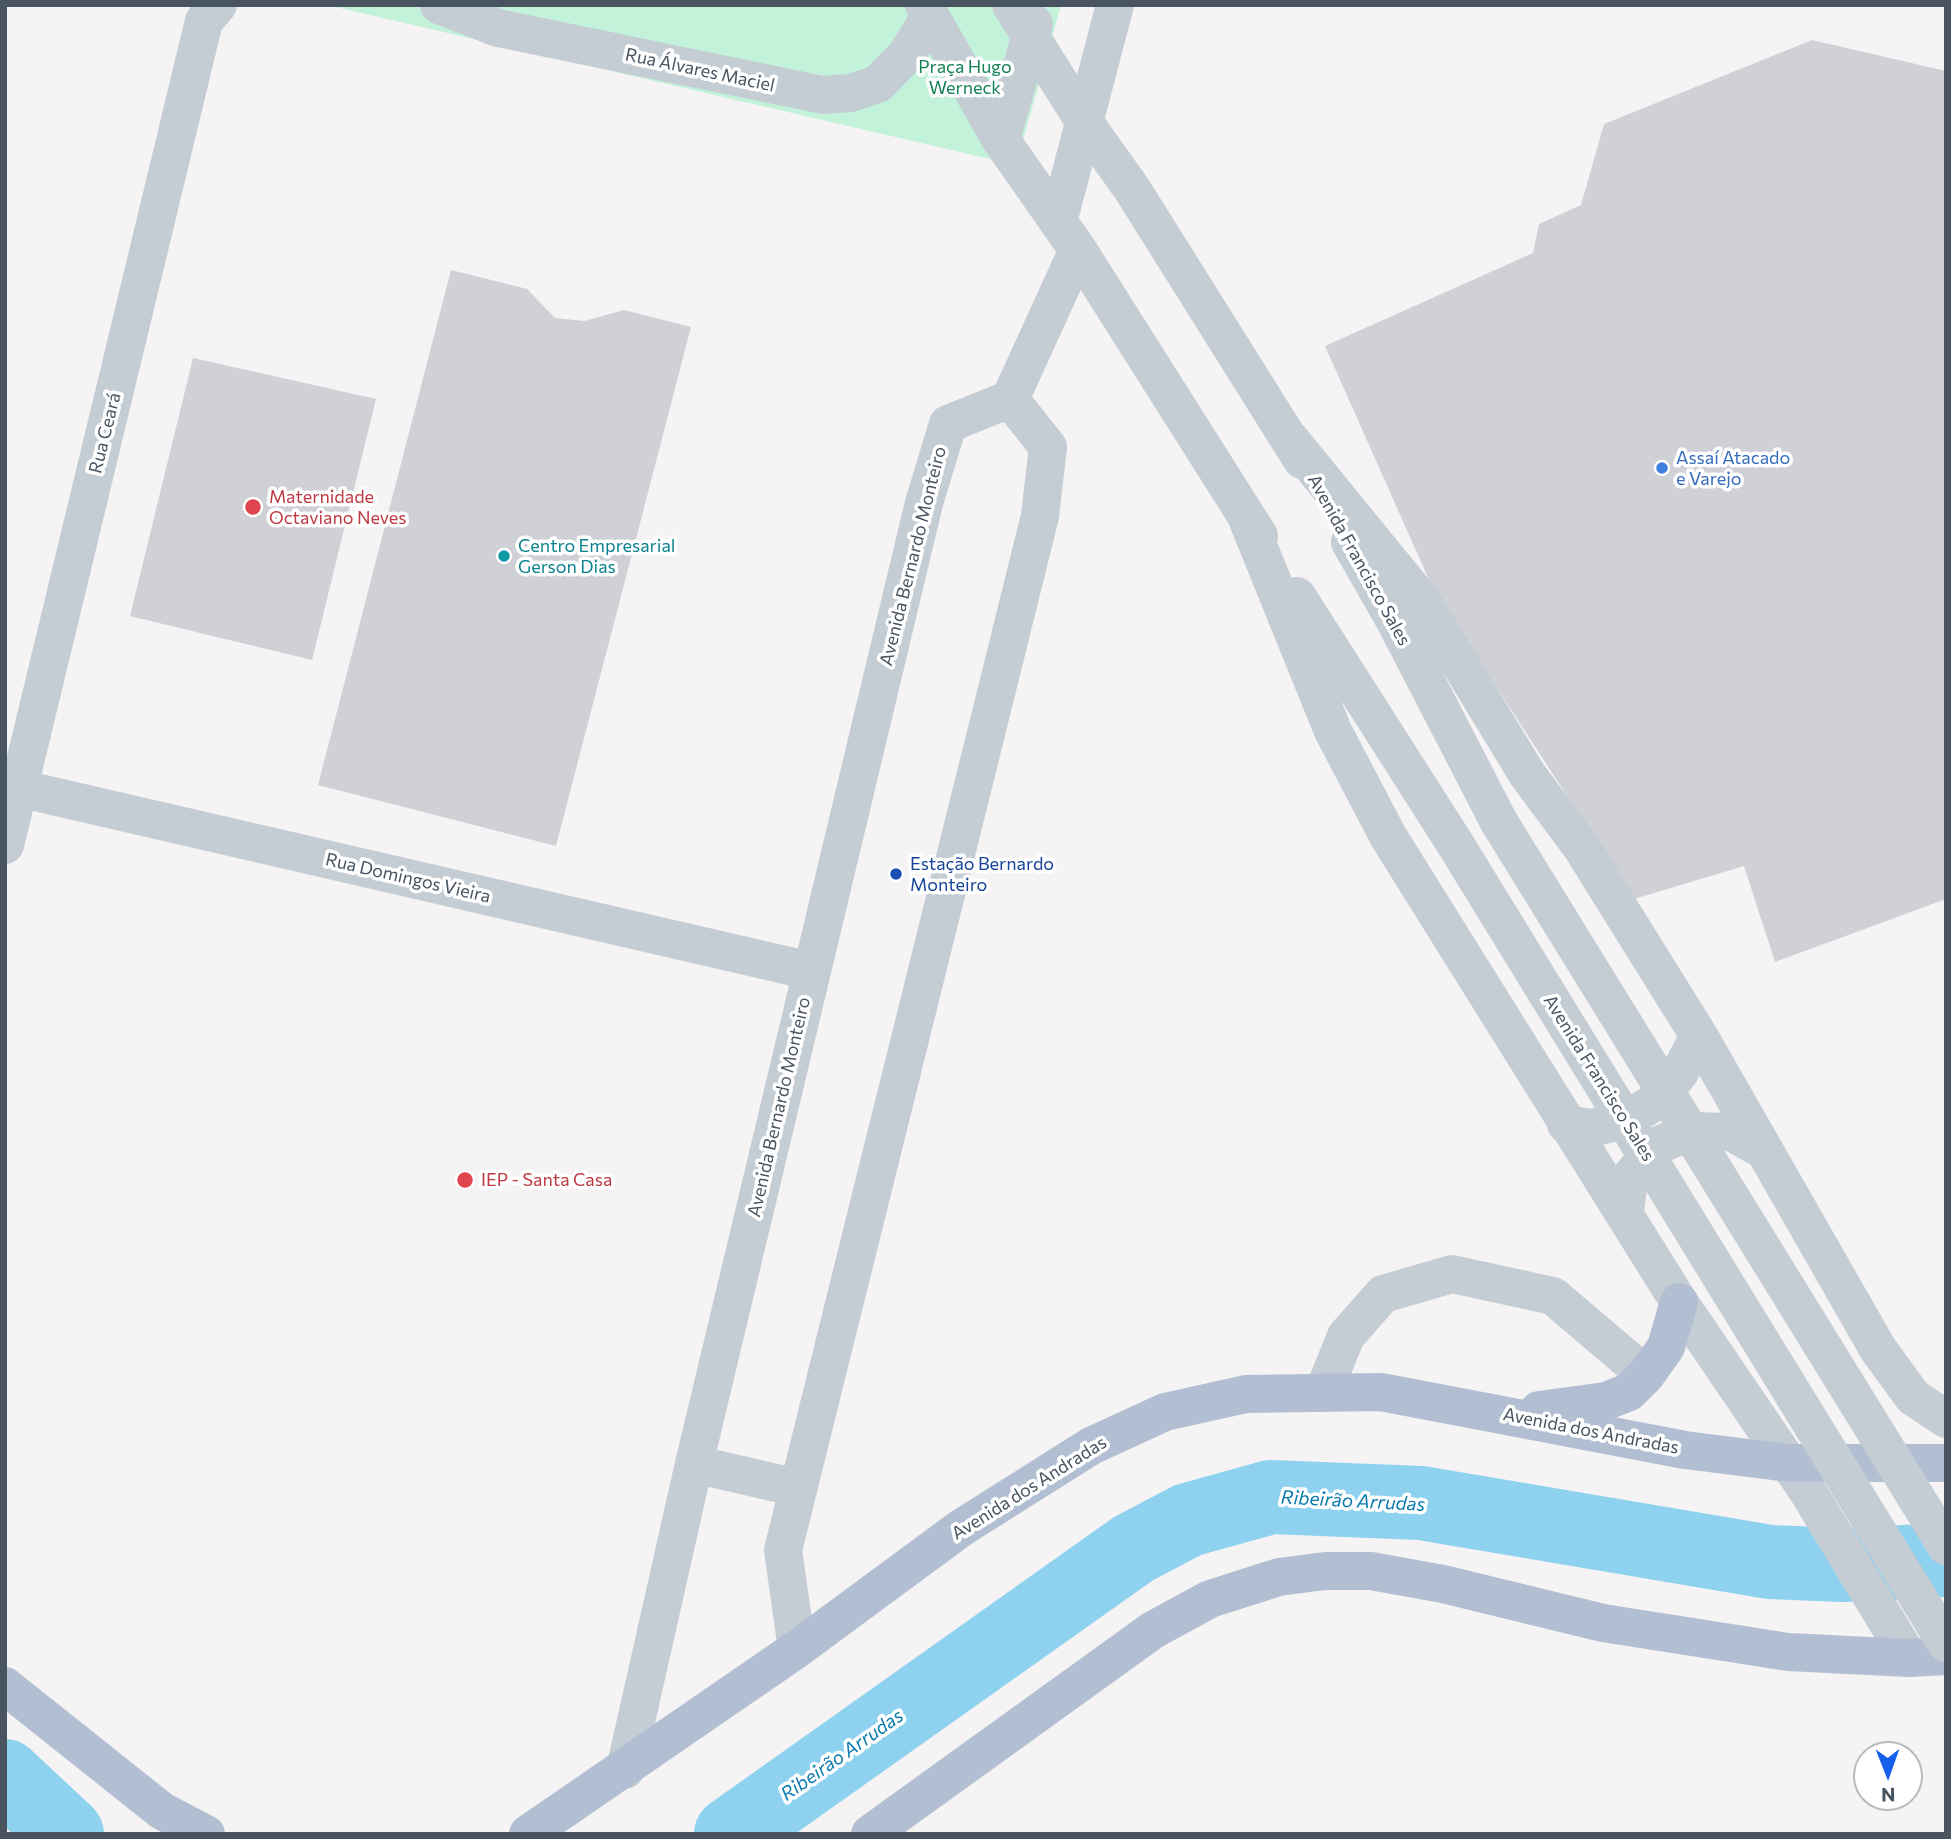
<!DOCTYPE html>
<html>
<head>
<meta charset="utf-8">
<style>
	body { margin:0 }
	#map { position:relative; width:1951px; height:1839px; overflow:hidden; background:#f5f3f3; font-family:Commissioner,sans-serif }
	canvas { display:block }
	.frame { position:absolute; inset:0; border:7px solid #495461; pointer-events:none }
	.north { position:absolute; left:1853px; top:1741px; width:70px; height:70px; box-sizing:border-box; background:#fff; border:2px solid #b6bbc0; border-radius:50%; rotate:179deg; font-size:19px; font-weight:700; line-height:28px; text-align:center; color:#495461 }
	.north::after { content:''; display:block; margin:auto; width:24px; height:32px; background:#155fec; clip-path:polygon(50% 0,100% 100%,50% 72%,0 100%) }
</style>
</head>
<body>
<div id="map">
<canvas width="1951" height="1839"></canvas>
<div class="frame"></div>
<div class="north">N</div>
</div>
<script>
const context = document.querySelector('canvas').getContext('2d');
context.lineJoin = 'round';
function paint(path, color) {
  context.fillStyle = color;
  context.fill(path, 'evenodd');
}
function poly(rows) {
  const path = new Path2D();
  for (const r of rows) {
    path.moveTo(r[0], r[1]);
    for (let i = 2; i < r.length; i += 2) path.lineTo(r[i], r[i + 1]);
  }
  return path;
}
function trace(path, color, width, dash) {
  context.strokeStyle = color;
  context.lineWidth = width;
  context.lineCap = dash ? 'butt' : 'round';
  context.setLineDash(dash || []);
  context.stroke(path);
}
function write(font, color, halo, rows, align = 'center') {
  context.font = font + ' Commissioner,sans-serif';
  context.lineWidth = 7;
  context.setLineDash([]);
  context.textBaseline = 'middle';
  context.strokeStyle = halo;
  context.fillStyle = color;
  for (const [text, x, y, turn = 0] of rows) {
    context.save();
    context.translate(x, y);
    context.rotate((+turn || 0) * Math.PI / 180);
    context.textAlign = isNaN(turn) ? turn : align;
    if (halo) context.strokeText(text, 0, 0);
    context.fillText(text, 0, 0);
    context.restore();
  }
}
const green = poly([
	[327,5,1061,5,1016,165]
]);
const river = poly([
	[5,1776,67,1834],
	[731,1834,1133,1549,1188,1520,1271,1497,1421,1503,1770,1562,1842,1565,1946,1560]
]);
const building = poly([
	[1812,40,1946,71,1946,899,1775,962,1744,866,1634,899,1434,591,1325,346,1533,253,1539,224,1581,205,1604,124],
	[451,270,527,289,555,318,584,321,624,310,691,327,556,846,318,785],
	[193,358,376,399,312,660,130,616]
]);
const minor = poly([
	[439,5,498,28,823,95,851,93,878,84,907,54,930,16],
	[924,5,1001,140,1078,250,1259,536],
	[1011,5,1085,123,1132,189,1302,460],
	[1001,140,1034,24],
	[1058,222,1115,5],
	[1010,399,1078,250],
	[1289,438,1422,601,1527,774,1582,848,1699,1036,1878,1349,1913,1397,1946,1419],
	[1246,516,1333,731,1388,836,1679,1302,1807,1490,1909,1658],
	[1350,542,1394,619,1499,822],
	[1297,596,1454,842],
	[5,785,811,971],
	[5,845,204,21,218,5],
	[1566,1124,1591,1128,1626,1120,1658,1100,1680,1072,1699,1036],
	[1625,1212,1629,1179,1655,1147,1690,1131,1731,1132,1765,1151],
	[1323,1393,1346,1336,1383,1294,1452,1274,1553,1296,1646,1375],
	[694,1464,798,1488],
	[625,1770,694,1464,924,503,948,424,1010,399,1048,447,1040,516,783,1550,797,1649]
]);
const major = poly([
	[1539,1410,1606,1401,1629,1392,1646,1375,1666,1347,1679,1302],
	[5,1686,162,1811,206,1834],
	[528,1834,797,1649,961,1528,1091,1446,1165,1412,1246,1394,1381,1392,1685,1450,1788,1463,1946,1463],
	[870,1834,1153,1630,1210,1599,1279,1577,1325,1571,1371,1571,1443,1584,1603,1623,1788,1652,1909,1658,1946,1656]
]);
const minorBridge = poly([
	[1499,822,1946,1546],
	[1454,842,1946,1643]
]);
const markers = [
	[1662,468,7,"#3f7fe0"],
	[253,507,9,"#e0444e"],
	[504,556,7,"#0f9aa8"],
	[896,874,7,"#1a4fb4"],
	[465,1180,9,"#e0444e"]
];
const parkNames = [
	["Praça Hugo",965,67],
	["Werneck",965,88]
];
const streetNames = [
	["Rua Álvares Maciel",700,70,12],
	["Rua Ceará",105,433,-76],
	["Avenida Bernardo Monteiro",913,556,-76],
	["Avenida Francisco Sales",1359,560,61],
	["Rua Domingos Vieira",408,878,13],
	["Avenida Francisco Sales",1599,1078,58],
	["Avenida Bernardo Monteiro",779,1107,-77],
	["Avenida dos Andradas",1591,1431,11],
	["Avenida dos Andradas",1029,1488,-32]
];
const shopNames = [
	["Assaí Atacado",1676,458],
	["e Varejo",1676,479]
];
const healthNames = [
	["Maternidade",269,497],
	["Octaviano Neves",269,518],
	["IEP - Santa Casa",481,1180]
];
const cultureNames = [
	["Centro Empresarial",518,546],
	["Gerson Dias",518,567]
];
const transitNames = [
	["Estação Bernardo",910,864],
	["Monteiro",910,885]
];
const waterNames = [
	["Ribeirão Arrudas",1353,1501,3],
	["Ribeirão Arrudas",842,1755,-35]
];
paint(green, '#c2f2d9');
trace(river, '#8ed2f0', 74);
paint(building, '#cfd1d7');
trace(minor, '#c4ccd4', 38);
trace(major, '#b2bfd2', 38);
trace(minorBridge, '#c4ccd4', 38);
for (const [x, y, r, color] of markers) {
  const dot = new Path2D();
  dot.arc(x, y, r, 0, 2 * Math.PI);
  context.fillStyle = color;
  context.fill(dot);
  trace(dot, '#fff', 2.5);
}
write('18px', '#158255', '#fff', parkNames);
write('18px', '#495461', '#fff', streetNames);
write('18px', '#366cbe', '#fff', shopNames, 'left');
write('18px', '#be3a42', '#fff', healthNames, 'left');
write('18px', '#0d838f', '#fff', cultureNames, 'left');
write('18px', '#164399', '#fff', transitNames, 'left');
write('italic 19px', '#087baf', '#fff', waterNames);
</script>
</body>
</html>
